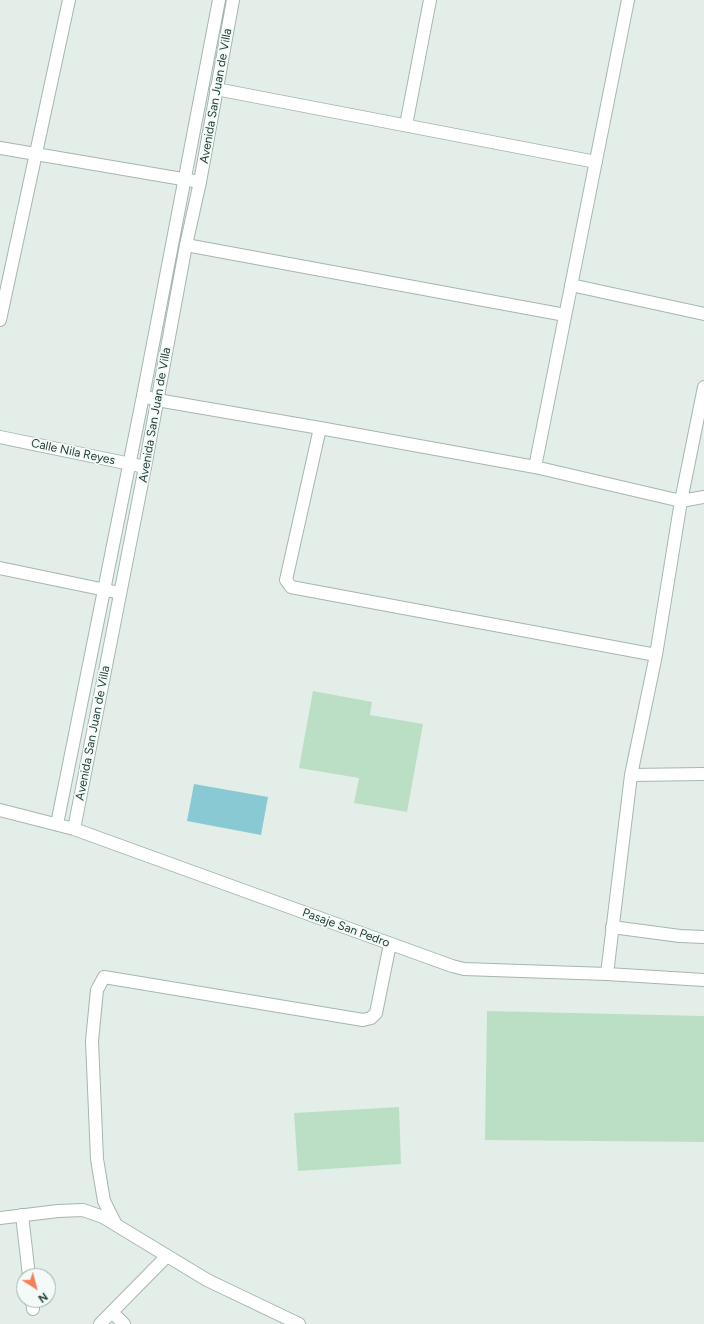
<!DOCTYPE html>
<html>
<head>
<meta charset="utf-8">
<style>
	body { margin:0 }
	#map { position:relative; width:704px; height:1324px; overflow:hidden; background:#e3eee9; font-family:Figtree,sans-serif }
	canvas { display:block }
	.north { position:absolute; left:16px; top:1268px; width:40px; height:40px; box-sizing:border-box; background:#f4faf7; border:1px solid #a0b0ab; border-radius:50%; rotate:144deg; font-size:11px; font-weight:700; line-height:16px; text-align:center; color:#224038 }
	.north::after { content:''; display:block; margin:auto; width:14px; height:18px; background:#f77f57; clip-path:polygon(50% 0,100% 100%,50% 72%,0 100%) }
</style>
</head>
<body>
<div id="map">
<canvas width="704" height="1324"></canvas>
<div class="north">N</div>
</div>
<script>
const context = document.querySelector('canvas').getContext('2d');
context.lineJoin = 'round';
function paint(path, color) {
  context.fillStyle = color;
  context.fill(path, 'evenodd');
}
function poly(rows) {
  const path = new Path2D();
  for (const r of rows) {
    path.moveTo(r[0], r[1]);
    for (let i = 2; i < r.length; i += 2) path.lineTo(r[i], r[i + 1]);
  }
  return path;
}
function trace(path, color, width, dash) {
  context.strokeStyle = color;
  context.lineWidth = width;
  context.lineCap = dash ? 'butt' : 'round';
  context.setLineDash(dash || []);
  context.stroke(path);
}
function write(font, color, halo, rows, align = 'center') {
  context.font = font + ' Figtree,sans-serif';
  context.lineWidth = 3.5;
  context.setLineDash([]);
  context.textBaseline = 'middle';
  context.strokeStyle = halo;
  context.fillStyle = color;
  for (const [text, x, y, turn = 0] of rows) {
    context.save();
    context.translate(x, y);
    context.rotate((+turn || 0) * Math.PI / 180);
    context.textAlign = isNaN(turn) ? turn : align;
    if (halo) context.strokeText(text, 0, 0);
    context.fillText(text, 0, 0);
    context.restore();
  }
}
const green = poly([
	[313,691,372,702,370,715,423,724,407,812,354,803,359,778,299,768],
	[487,1011,704,1016,704,1142,485,1140],
	[399,1107,401,1164,298,1171,294,1113]
]);
const water = poly([
	[194,784,268,797,261,835,187,821]
]);
const pedestrian = poly([
	[22,1215,29,1276],
	[32,1300,33,1309],
	[112,1312,124,1324],
	[100,1324,167,1256]
]);
const minor = poly([
	[216,89,596,162],
	[406,125,430,0],
	[0,148,200,182],
	[186,245,565,315],
	[571,285,704,314],
	[0,320,69,0],
	[704,387,681,501,656,655,631,775,607,974,704,980],
	[143,396,157,400,320,428,535,467,681,501,704,497],
	[320,428,286,580,291,587,656,655],
	[0,437,145,467],
	[535,467,628,0],
	[0,568,120,593],
	[631,775,704,774],
	[0,1218,58,1211,83,1210,103,1217,207,1280,299,1324],
	[116,1225,104,1201,97,1159,92,1041,97,990,104,977,363,1020,371,1018,376,1013,390,944]
]);
const tertiary = poly([
	[0,810,74,829,452,966,464,969,607,974],
	[57,824,143,396,219,0],
	[74,829,145,467,186,245,200,182,233,0],
	[612,927,680,936,704,937]
]);
const streetNames = [
	["Avenida San Juan de Villa",216,96,-80],
	["Avenida San Juan de Villa",155,415,-80],
	["Calle Nila Reyes",73,452,12],
	["Avenida San Juan de Villa",93,733,-79],
	["Pasaje San Pedro",346,928,20]
];
paint(green, '#bbdfc5');
paint(water, '#89c9d4');
trace(pedestrian, '#a5b6b0', 14);
trace(minor, '#a5b6b0', 14);
trace(tertiary, '#a5b6b0', 14);
trace(pedestrian, '#fff', 12);
trace(minor, '#fff', 12);
trace(tertiary, '#fff', 12);
write('12px', '#224038', '#f4faf7', streetNames);
</script>
</body>
</html>
